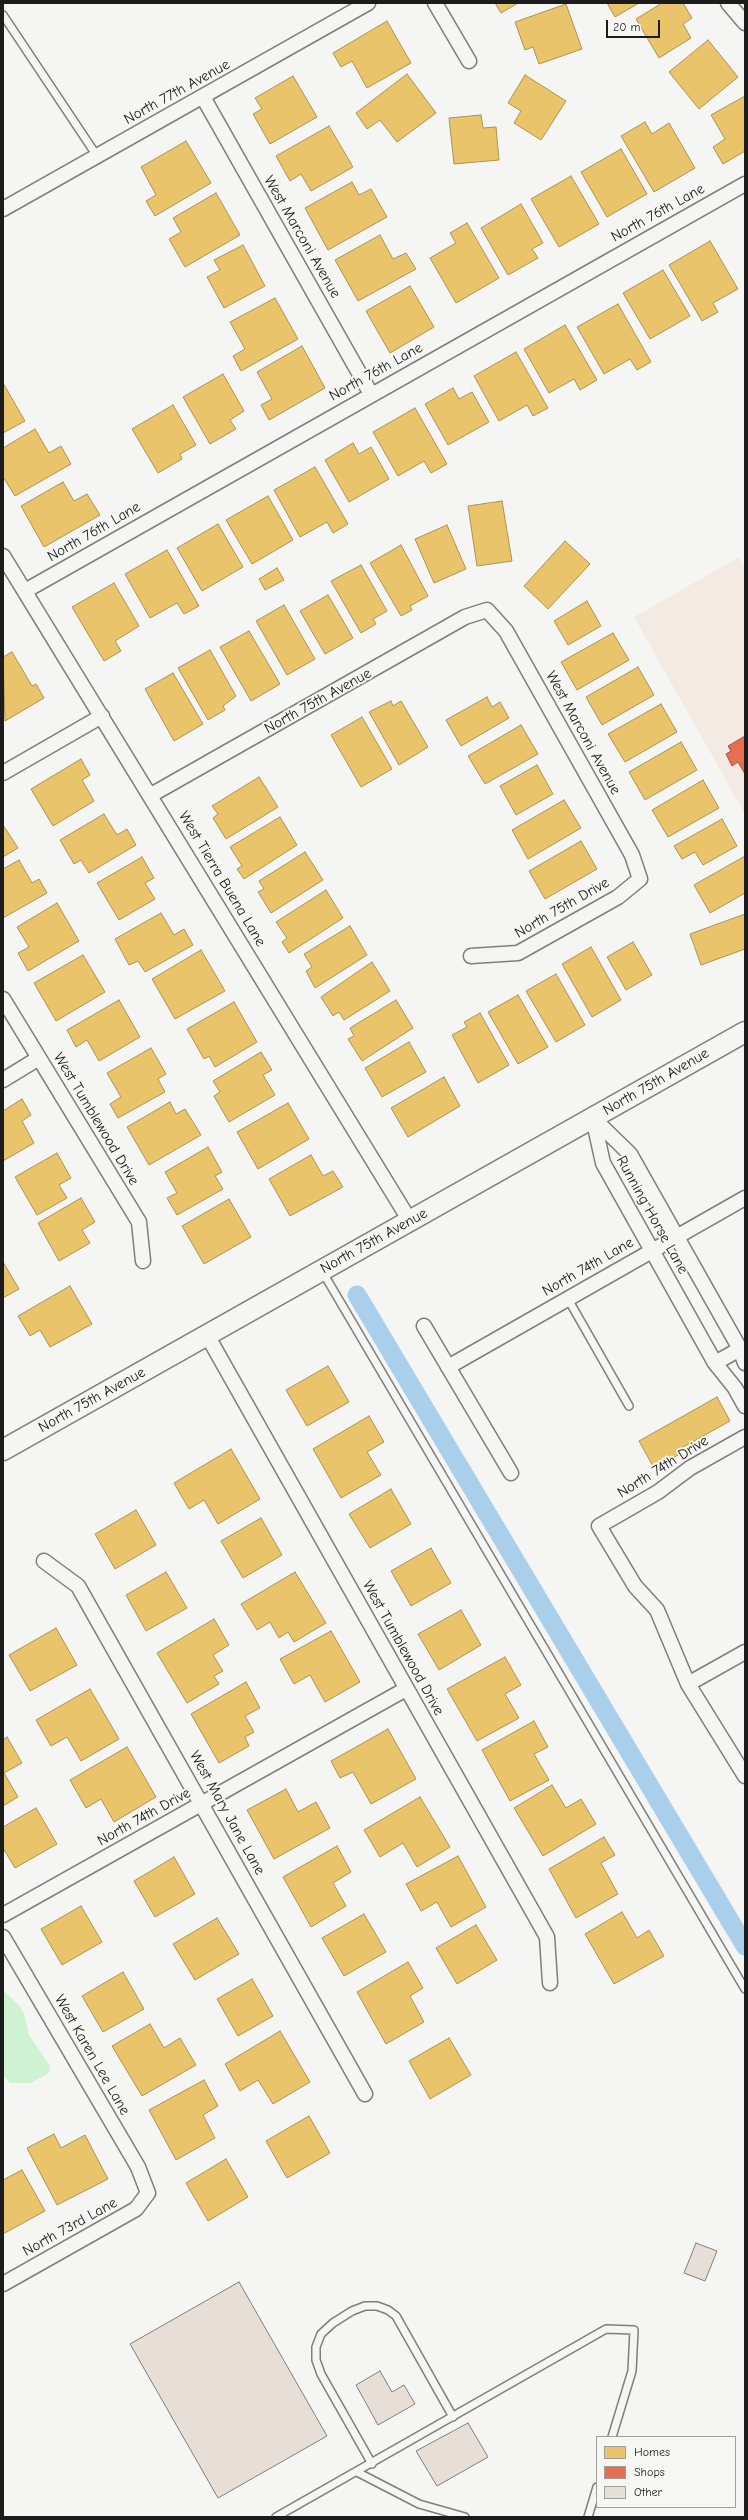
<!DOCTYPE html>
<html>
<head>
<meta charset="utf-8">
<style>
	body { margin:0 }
	#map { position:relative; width:748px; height:2520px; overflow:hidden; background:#f5f5f3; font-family:"Comic Neue",sans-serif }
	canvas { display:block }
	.frame { position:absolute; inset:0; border:4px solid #1c1c1c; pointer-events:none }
	.legend { position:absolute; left:596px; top:2436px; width:140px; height:72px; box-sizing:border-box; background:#f6f6f2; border:1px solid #9f9f9c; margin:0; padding:5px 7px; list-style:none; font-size:12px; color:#1c1c1c }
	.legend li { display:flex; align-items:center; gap:8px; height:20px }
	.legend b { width:20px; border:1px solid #9f9f9c }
	.scale { position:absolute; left:606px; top:20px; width:54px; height:18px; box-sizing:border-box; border:2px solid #1c1c1c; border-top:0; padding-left:5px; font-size:12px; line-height:14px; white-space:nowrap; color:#1c1c1c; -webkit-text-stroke:3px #f6f6f2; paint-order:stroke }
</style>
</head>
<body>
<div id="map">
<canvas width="748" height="2520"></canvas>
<div class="frame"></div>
<ul class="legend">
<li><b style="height:11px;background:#e9c46a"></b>Homes</li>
<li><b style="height:11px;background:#e76f51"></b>Shops</li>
<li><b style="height:11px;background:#e8ded8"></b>Other</li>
</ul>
<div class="scale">20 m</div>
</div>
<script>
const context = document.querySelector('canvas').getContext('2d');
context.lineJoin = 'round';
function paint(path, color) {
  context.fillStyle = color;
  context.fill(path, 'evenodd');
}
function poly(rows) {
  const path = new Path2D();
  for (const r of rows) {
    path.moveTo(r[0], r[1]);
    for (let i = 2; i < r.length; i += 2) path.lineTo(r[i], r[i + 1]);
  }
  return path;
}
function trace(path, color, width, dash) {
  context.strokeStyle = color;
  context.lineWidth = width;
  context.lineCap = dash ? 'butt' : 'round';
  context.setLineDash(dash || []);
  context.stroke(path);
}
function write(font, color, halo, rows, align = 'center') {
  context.font = font + ' "Comic Neue",sans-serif';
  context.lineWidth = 4;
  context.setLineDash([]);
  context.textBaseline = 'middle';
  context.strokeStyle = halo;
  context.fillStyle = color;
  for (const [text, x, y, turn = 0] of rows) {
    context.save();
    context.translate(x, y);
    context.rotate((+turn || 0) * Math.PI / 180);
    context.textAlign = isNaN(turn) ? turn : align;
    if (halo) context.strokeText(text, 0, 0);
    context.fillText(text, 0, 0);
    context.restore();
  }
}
const built = poly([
	[739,557,745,568,745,814,634,617]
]);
const green = poly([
	[3,1990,19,2005,24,2014,29,2035,50,2066,49,2073,31,2083,10,2083,3,2075]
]);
const homes = poly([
	[495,3,518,3,501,13,495,3],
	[607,3,639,3,615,17,607,3],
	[662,3,683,3,692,18,683,24,691,38,659,58,636,19,662,3],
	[566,4,582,49,539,64,533,47,525,50,515,22,566,4],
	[387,21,411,63,367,88,352,61,341,67,333,53,387,21],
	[708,40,738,77,699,109,669,72,708,40],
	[407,74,436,113,397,142,380,120,367,129,356,113,407,74],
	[525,75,566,101,541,140,514,123,521,111,508,103,525,75],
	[293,76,317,117,270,144,253,114,262,109,255,98,293,76],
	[745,96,745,151,723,164,713,147,725,139,711,115,745,96],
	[481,115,483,128,496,127,499,160,454,164,449,118,481,115],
	[645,122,652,134,669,123,695,168,654,192,621,136,645,122],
	[329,126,353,167,311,191,301,174,290,181,276,156,329,126],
	[186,141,211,183,155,216,146,201,156,195,141,167,186,141],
	[621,149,647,194,607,217,581,172,621,149],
	[571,176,599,224,559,247,531,199,571,176],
	[352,182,359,195,371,189,387,217,328,250,305,208,352,182],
	[216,193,240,235,185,267,169,239,181,232,173,218,216,193],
	[521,204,543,243,532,249,538,258,508,275,481,228,521,204],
	[467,223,499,278,456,303,430,258,456,243,450,233,467,223],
	[380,235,393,259,406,253,416,269,358,301,335,260,380,235],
	[710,241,738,289,713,303,718,312,702,321,669,265,710,241],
	[243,245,265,286,224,308,207,277,220,270,214,260,243,245],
	[663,270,690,316,650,339,623,293,663,270],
	[410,286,434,327,390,353,366,311,410,286],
	[275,298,298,339,241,371,233,356,245,349,230,322,275,298],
	[618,304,651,362,637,370,630,359,604,374,577,327,618,304],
	[565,325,597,380,580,390,574,379,549,393,524,349,565,325],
	[302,346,325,388,269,420,261,405,272,399,257,372,302,346],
	[516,352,548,408,533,416,527,405,499,421,474,376,516,352],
	[223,374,244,411,230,420,236,429,210,444,183,397,223,374],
	[3,383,25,421,3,433,3,383],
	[453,388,459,399,472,392,489,422,448,445,425,404,453,388],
	[173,405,196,445,180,454,182,459,158,473,132,429,173,405],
	[415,408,447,464,431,473,424,461,398,476,373,432,415,408],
	[35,429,49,453,61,446,71,464,15,496,3,477,3,448,35,429],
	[353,443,359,454,371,447,389,479,349,502,325,460,353,443],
	[315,467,348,524,333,533,327,522,300,537,274,490,315,467],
	[63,482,74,501,87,494,100,515,44,547,21,506,63,482],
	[268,496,293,540,252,564,226,520,268,496],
	[502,501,512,561,477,566,468,506,502,501],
	[218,524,243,567,202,591,177,548,218,524],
	[447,525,466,569,434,583,415,539,447,525],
	[565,541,590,564,548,609,524,586,565,541],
	[401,545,428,596,410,606,412,610,401,616,370,563,401,545],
	[167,550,199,606,184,614,177,603,150,618,125,574,167,550],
	[361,565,387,611,373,619,376,624,361,633,331,581,361,565],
	[277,568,284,580,265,590,259,579,277,568],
	[114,583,139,626,115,641,121,651,104,661,72,607,114,583],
	[328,595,353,638,325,654,300,611,328,595],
	[587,601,601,626,568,645,554,621,587,601],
	[284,605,315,659,287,675,256,621,284,605],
	[249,631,280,684,251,701,220,647,249,631],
	[613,633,629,660,577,690,561,662,613,633],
	[210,650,236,696,223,706,225,710,208,720,178,668,210,650],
	[12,652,32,686,36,684,44,698,5,721,3,657,12,652],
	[638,667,654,695,602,725,586,697,638,667],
	[173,673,203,724,174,741,145,689,173,673],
	[487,697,492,707,500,702,509,718,461,746,446,720,487,697],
	[391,701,393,706,401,701,428,747,399,765,369,712,391,701],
	[661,704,677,732,625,762,608,734,661,704],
	[362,717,392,769,361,787,331,735,362,717],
	[521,725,538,754,485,784,468,756,521,725],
	[681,742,697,770,645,800,629,772,681,742],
	[81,759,90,775,82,780,94,801,53,826,31,789,81,759],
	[537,765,553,794,516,815,500,786,537,765],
	[259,777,278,807,226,839,213,818,218,814,212,806,259,777],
	[703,780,719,808,668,837,652,810,703,780],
	[564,800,581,828,528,859,512,830,564,800],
	[104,814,117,835,127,829,136,845,89,873,81,860,74,864,60,840,104,814],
	[280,817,297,845,244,879,237,869,242,866,230,847,280,817],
	[722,819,737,846,703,865,695,852,682,859,674,846,722,819],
	[3,825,18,848,3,857,3,825],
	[581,841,597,869,545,899,529,871,581,841],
	[305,852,323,880,271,913,258,892,264,889,259,881,305,852],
	[745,856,745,893,710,913,694,885,745,856],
	[142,857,154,878,145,883,155,899,119,920,97,883,142,857],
	[19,860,32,883,39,879,47,893,3,918,3,869,19,860],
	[326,890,343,918,289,953,282,942,287,938,276,922,326,890],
	[57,903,79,941,28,971,18,953,29,947,17,927,57,903],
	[161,913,174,935,184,929,193,945,145,972,138,961,129,965,115,939,161,913],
	[745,914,745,949,701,965,690,934,745,914],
	[350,926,367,955,315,988,306,971,312,967,304,954,350,926],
	[633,942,652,975,626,990,607,957,633,942],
	[591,947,621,1000,592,1017,562,964,591,947],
	[201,950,225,991,175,1019,152,979,201,950],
	[83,955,105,992,56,1021,34,983,83,955],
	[372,962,390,991,344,1020,339,1012,333,1016,321,997,372,962],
	[556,974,585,1025,556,1042,526,991,556,974],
	[518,995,548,1047,518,1064,488,1012,518,995],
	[119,1000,140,1037,99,1061,87,1040,76,1047,67,1030,119,1000],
	[396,1000,413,1028,362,1061,348,1039,354,1036,350,1028,396,1000],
	[234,1002,257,1042,215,1067,209,1056,204,1059,187,1029,234,1002],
	[480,1013,509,1065,478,1083,452,1035,467,1027,464,1022,480,1013],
	[409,1042,426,1072,382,1097,365,1068,409,1042],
	[151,1048,166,1074,158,1079,165,1092,118,1118,110,1104,121,1097,107,1073,151,1048],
	[261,1052,272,1070,263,1075,275,1095,229,1122,214,1096,220,1092,213,1081,261,1052],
	[444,1077,460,1106,408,1137,391,1108,444,1077],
	[22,1099,31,1115,22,1121,34,1143,3,1161,3,1111,22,1099],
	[170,1102,176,1114,185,1109,201,1135,149,1165,127,1127,170,1102],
	[288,1103,309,1139,258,1169,237,1132,288,1103],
	[208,1147,222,1172,215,1176,223,1189,177,1215,167,1198,177,1193,165,1172,208,1147],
	[57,1153,71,1178,59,1185,67,1198,37,1215,15,1177,57,1153],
	[311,1155,323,1176,333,1171,343,1187,290,1216,269,1179,311,1155],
	[81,1198,95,1222,82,1230,90,1243,59,1261,38,1223,81,1198],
	[229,1199,251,1237,204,1264,182,1226,229,1199],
	[3,1262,19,1289,3,1298,3,1262],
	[70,1286,92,1324,50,1347,40,1330,30,1336,18,1316,70,1286],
	[328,1366,349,1402,307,1426,286,1390,328,1366],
	[717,1397,730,1421,676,1451,678,1455,654,1468,639,1441,717,1397],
	[369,1416,384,1442,367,1452,381,1475,341,1498,313,1449,369,1416],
	[231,1449,260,1499,218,1524,204,1500,189,1509,174,1483,231,1449],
	[391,1489,411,1524,370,1548,349,1514,391,1489],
	[136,1510,156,1545,115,1569,95,1534,136,1510],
	[261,1518,282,1555,243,1578,221,1541,261,1518],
	[431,1548,451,1583,411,1606,391,1571,431,1548],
	[166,1572,187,1608,146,1631,126,1595,166,1572],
	[295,1572,326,1623,294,1642,288,1632,279,1638,270,1622,257,1630,241,1604,295,1572],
	[461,1610,481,1645,439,1670,418,1634,461,1610],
	[214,1619,229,1645,213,1655,223,1671,214,1676,219,1684,187,1703,157,1653,214,1619],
	[56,1628,77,1665,30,1691,9,1655,56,1628],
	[331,1631,360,1682,325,1702,310,1675,294,1684,280,1659,331,1631],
	[505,1657,521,1685,505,1694,519,1718,477,1741,447,1689,505,1657],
	[246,1682,260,1708,245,1716,254,1732,245,1737,249,1746,219,1763,191,1714,246,1682],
	[90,1689,119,1739,81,1761,67,1737,51,1746,36,1720,90,1689],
	[534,1721,548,1747,534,1754,549,1780,510,1801,482,1750,534,1721],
	[388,1729,416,1779,371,1804,353,1772,340,1778,331,1761,388,1729],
	[7,1737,22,1763,4,1773,18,1797,3,1806,3,1740,7,1737],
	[127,1747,156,1797,114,1822,101,1799,86,1808,70,1780,127,1747],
	[552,1785,566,1808,581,1799,596,1824,543,1856,514,1808,552,1785],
	[286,1789,298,1812,316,1802,330,1828,274,1859,247,1810,286,1789],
	[420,1797,450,1847,417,1867,403,1843,380,1857,364,1830,420,1797],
	[36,1808,57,1844,15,1868,3,1848,3,1827,36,1808],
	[604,1837,615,1855,601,1863,618,1894,576,1918,549,1869,604,1837],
	[337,1846,351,1872,333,1883,346,1906,311,1927,283,1877,337,1846],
	[458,1856,486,1907,451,1927,437,1902,421,1911,406,1884,458,1856],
	[174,1857,195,1894,155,1917,134,1881,174,1857],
	[81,1906,102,1942,62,1965,41,1929,81,1906],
	[622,1912,637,1938,649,1930,664,1956,614,1984,585,1934,622,1912],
	[364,1914,386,1952,344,1976,322,1938,364,1914],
	[217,1918,239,1954,195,1980,173,1944,217,1918],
	[476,1925,497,1960,457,1984,436,1948,476,1925],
	[408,1962,423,1988,410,1996,424,2022,386,2044,357,1992,408,1962],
	[123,1972,144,2009,103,2032,82,1996,123,1972],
	[252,1979,273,2016,238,2036,217,1999,252,1979],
	[150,2024,164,2048,180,2038,196,2065,142,2096,112,2046,150,2024],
	[280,2031,310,2082,273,2104,258,2080,240,2091,225,2064,280,2031],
	[449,2038,471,2075,430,2099,409,2061,449,2038],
	[204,2080,218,2106,203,2115,215,2138,176,2160,149,2110,204,2080],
	[309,2116,330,2153,287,2178,266,2141,309,2116],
	[54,2134,61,2148,85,2135,108,2179,57,2205,27,2148,54,2134],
	[226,2159,248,2197,208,2221,186,2183,226,2159],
	[22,2170,45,2211,3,2234,3,2180,22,2170]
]);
const shops = poly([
	[745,736,745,774,738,762,732,766,726,754,731,751,728,746,745,736]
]);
const canal = poly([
	[357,1295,745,1946]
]);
const building = poly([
	[696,2243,717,2251,705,2281,684,2273,696,2243],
	[239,2282,327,2436,218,2498,130,2344,239,2282],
	[380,2371,392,2392,404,2385,415,2404,378,2425,356,2385,380,2371],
	[468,2423,488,2457,437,2486,416,2451,468,2423]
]);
const service = poly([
	[3,15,97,156],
	[322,1271,745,1989],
	[568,1299,629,1406],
	[372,2464,321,2374,316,2360,316,2347,321,2334,333,2323,352,2311,365,2306,377,2306,388,2310,396,2316,453,2417],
	[357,2472,419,2504,465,2517],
	[276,2517,606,2329,634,2330,632,2371,612,2437],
	[588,2517,597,2487]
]);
const minor = poly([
	[435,3,469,61],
	[728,3,745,23],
	[203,97,371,394],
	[3,209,368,3],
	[3,556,410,1221],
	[25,591,745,184],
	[3,773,102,716],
	[151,795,465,617,487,610,506,631,632,855,640,879,618,897,518,953,471,956],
	[3,999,139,1222,143,1261],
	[3,1080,39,1058],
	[593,1118,603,1163,715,1363,735,1388,745,1406],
	[593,1118,630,1154,740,1349,745,1363],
	[424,1326,511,1473],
	[207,1335,547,1937,550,1983],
	[715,1363,740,1349],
	[448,1367,745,1198],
	[745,1437,690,1468,658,1492,599,1526,635,1586,657,1610,688,1684,745,1776],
	[44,1561,78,1586,365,2094],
	[688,1684,745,1652],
	[3,1915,406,1689],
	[3,1937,138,2167,148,2193,136,2209,3,2284]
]);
const secondary = poly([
	[3,1450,745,1032]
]);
const streetNames = [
	["North 77th Avenue",177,92,-29],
	["North 76th Lane",658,213,-29],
	["West Marconi Avenue",302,237,60],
	["North 76th Lane",376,372,-29],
	["North 76th Lane",94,532,-30],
	["North 75th Avenue",318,701,-29],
	["West Marconi Avenue",583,733,61],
	["West Tierra Buena Lane",222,879,59],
	["North 75th Drive",562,908,-30],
	["North 75th Avenue",656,1082,-30],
	["West Tumblewood Drive",96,1119,59],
	["Running Horse Lane",652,1215,61],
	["North 75th Avenue",374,1241,-29],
	["North 74th Lane",588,1267,-30],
	["North 75th Avenue",92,1400,-29],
	["North 74th Drive",663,1467,-32],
	["West Tumblewood Drive",403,1648,61],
	["West Mary Jane Lane",227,1813,61],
	["North 74th Drive",144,1817,-29],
	["West Karen Lee Lane",92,2055,60],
	["North 73rd Lane",70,2227,-29]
];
paint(built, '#f3eae3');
paint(green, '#cff2d2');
paint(homes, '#e9c46a');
trace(homes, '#ac9253', 1);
paint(shops, '#e76f51');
trace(shops, '#aa5641', 1);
trace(canal, '#aacfeb', 19);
paint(building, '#e8ded8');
trace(building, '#7e7e7d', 1);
trace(service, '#7e7e7d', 10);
trace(minor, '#7e7e7d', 17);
trace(secondary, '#7e7e7d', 23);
trace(service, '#f5f5f3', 7);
trace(minor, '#f5f5f3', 14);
trace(secondary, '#f5f5f3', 20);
write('15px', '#1c1c1c', '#f6f6f2', streetNames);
</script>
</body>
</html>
